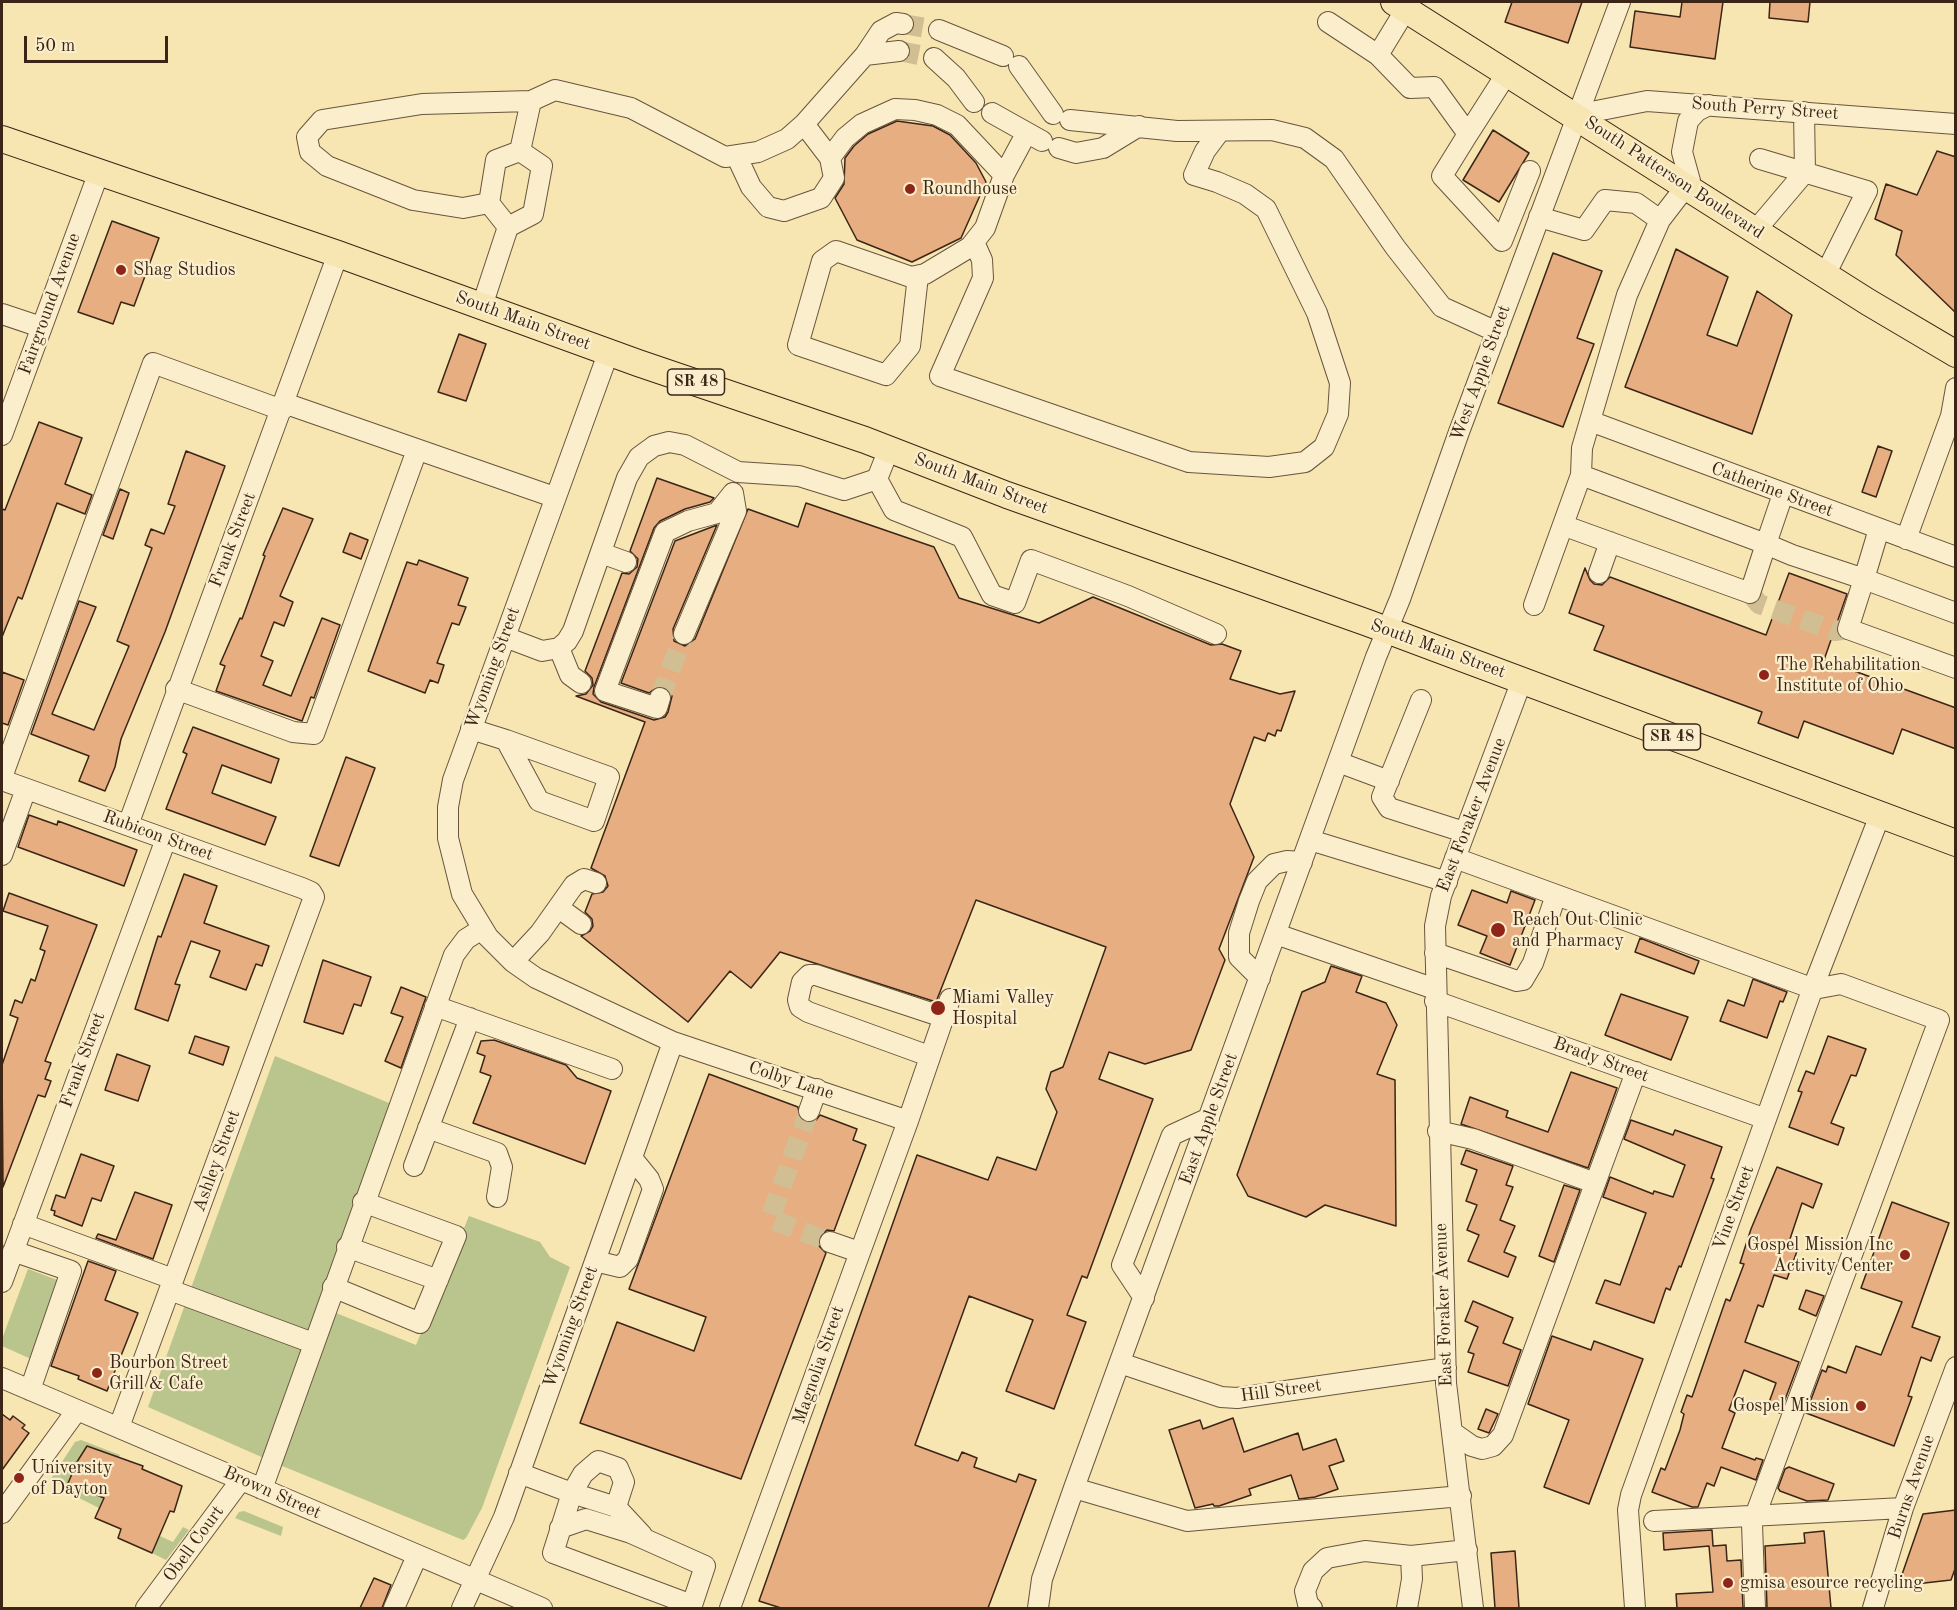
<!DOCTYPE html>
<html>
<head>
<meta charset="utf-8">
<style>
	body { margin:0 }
	#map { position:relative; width:1957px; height:1610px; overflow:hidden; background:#f7e5b2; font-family:"Old Standard TT",serif }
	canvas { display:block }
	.frame { position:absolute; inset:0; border:3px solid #3a2516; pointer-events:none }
	.scale { position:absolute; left:24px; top:36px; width:144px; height:27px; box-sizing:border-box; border:3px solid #3a2516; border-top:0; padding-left:8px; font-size:18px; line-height:21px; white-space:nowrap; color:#3a2516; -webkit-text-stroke:4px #faeecd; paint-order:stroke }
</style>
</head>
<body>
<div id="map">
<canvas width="1957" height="1610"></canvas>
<div class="frame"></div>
<div class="scale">50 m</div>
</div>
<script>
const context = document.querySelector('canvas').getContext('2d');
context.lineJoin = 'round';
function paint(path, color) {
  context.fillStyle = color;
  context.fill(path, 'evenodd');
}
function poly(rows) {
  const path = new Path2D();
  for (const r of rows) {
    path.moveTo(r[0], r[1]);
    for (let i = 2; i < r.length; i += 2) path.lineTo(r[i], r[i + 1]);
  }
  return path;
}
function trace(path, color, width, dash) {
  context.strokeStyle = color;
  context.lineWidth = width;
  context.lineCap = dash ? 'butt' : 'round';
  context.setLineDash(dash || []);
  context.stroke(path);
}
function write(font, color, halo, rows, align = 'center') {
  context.font = font + ' "Old Standard TT",serif';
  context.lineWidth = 4.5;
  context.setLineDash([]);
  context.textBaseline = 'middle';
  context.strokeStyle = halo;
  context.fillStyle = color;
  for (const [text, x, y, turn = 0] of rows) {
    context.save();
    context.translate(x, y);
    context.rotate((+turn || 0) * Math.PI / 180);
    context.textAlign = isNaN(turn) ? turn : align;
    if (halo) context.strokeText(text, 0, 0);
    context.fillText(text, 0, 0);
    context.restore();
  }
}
const green = poly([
	[275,1056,394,1105,266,1459,148,1407],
	[469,1216,540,1242,550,1257,570,1267,482,1508,466,1538,463,1540,275,1463,331,1311,416,1345],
	[28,1269,60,1281,31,1359,2,1346,2,1339],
	[81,1440,120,1455,118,1459,87,1446,70,1472,72,1474,68,1483,103,1498,99,1508,79,1498,80,1493,50,1480,75,1442],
	[244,1511,283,1527,281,1536,235,1518,239,1512],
	[183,1527,189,1530,166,1560,152,1553,160,1536,173,1542]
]);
const building = poly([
	[1512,2,1582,2,1568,43,1505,22,1512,2],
	[1682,2,1723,2,1715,59,1630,47,1635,11,1680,17,1682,2],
	[1770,2,1810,2,1808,22,1769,18,1770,2],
	[897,121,933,126,950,135,976,163,986,182,961,238,912,262,857,240,835,198,844,184,845,158,854,146,868,134,897,121],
	[1493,130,1529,153,1499,202,1463,180,1493,130],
	[1937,151,1956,157,1956,313,1896,255,1902,231,1875,219,1886,184,1917,195,1937,151],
	[112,221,159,238,134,306,121,302,113,324,78,312,112,221],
	[1676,249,1728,277,1707,335,1737,346,1757,291,1792,315,1752,434,1625,387,1676,249],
	[1553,253,1602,271,1577,338,1594,344,1563,427,1498,403,1553,253],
	[459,334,486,344,466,401,438,392,459,334],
	[39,422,82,438,65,484,92,495,85,514,57,503,22,599,18,597,2,637,2,509,5,510,39,422],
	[1878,446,1892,451,1876,497,1862,492,1878,446],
	[186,451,225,466,165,632,121,739,115,767,105,791,79,781,89,756,31,734,79,601,96,607,52,714,94,730,129,646,117,641,152,548,145,545,151,529,164,534,175,506,168,504,186,451],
	[657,478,714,498,710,502,685,509,660,521,654,528,594,687,593,694,601,702,654,720,665,717,668,712,672,696,664,687,657,687,649,693,621,683,675,541,717,525,673,629,674,641,685,646,695,639,748,509,798,527,806,503,934,547,959,598,1039,623,1093,597,1211,645,1222,644,1241,651,1230,679,1280,694,1295,691,1281,731,1277,730,1275,736,1268,733,1265,741,1254,737,1230,804,1254,857,1219,949,1225,960,1191,1050,1145,1064,1109,1052,1099,1079,1153,1099,1087,1278,1082,1276,1067,1315,1086,1322,1054,1409,1006,1391,1033,1320,969,1296,915,1445,958,1461,962,1452,977,1458,974,1467,1016,1482,1019,1474,1036,1480,988,1608,781,1608,759,1601,917,1155,988,1180,997,1157,1036,1170,1057,1112,1046,1089,1051,1072,1063,1067,1106,947,976,900,936,1002,780,952,751,988,730,971,688,1022,581,936,590,931,593,926,592,919,585,912,592,894,603,892,608,886,605,876,591,868,645,722,576,696,586,694,593,685,592,678,585,671,622,573,629,574,637,567,638,559,630,551,657,478],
	[120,489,129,493,113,539,103,535,120,489],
	[283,508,313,519,280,596,293,602,284,626,274,622,261,656,273,661,263,685,291,696,322,618,340,625,314,698,311,697,302,721,216,691,225,666,220,664,240,618,242,619,265,556,263,555,283,508],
	[350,533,368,540,361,559,343,552,350,533],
	[419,560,468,578,458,605,466,607,459,625,452,623,437,663,444,665,438,683,430,680,425,693,368,671,407,562,417,565,419,560],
	[1585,568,1590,580,1594,584,1602,585,1610,577,1766,635,1789,573,1847,594,1824,660,1956,708,1956,749,1902,729,1893,754,1804,721,1798,738,1758,723,1762,712,1594,650,1604,626,1569,613,1585,568],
	[2,672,24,680,8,725,2,723,2,672],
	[193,727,279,759,271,783,222,765,212,793,276,817,265,845,166,809,187,754,183,752,193,727],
	[346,757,375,768,339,866,310,856,346,757],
	[29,815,57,825,58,821,137,850,124,886,18,847,29,815],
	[184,874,217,886,204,923,269,946,262,966,256,964,246,990,210,977,220,951,191,941,175,984,180,985,168,1021,135,1009,158,936,161,937,184,874],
	[1472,890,1507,903,1511,891,1535,900,1510,965,1480,953,1487,936,1458,925,1472,890],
	[9,893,97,925,45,1061,51,1063,45,1079,51,1081,45,1097,38,1095,3,1187,2,1065,18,1018,10,1015,15,1000,22,1003,31,979,35,981,45,951,40,949,48,926,3,911,9,893],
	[1640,938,1699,961,1694,974,1635,952,1640,938],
	[323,960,371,977,361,1006,354,1004,343,1034,304,1022,323,960],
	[1331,966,1362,976,1356,992,1386,1003,1397,1025,1377,1074,1395,1080,1396,1226,1325,1205,1306,1217,1248,1196,1237,1175,1302,992,1325,982,1331,966],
	[1753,979,1787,992,1783,1002,1780,1001,1767,1038,1720,1021,1728,1000,1744,1006,1753,979],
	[401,987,426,997,401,1068,385,1061,403,1017,391,1013,401,987],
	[1621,994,1688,1017,1671,1060,1605,1035,1621,994],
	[195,1036,229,1047,223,1065,189,1053,195,1036],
	[1828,1036,1866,1049,1856,1076,1851,1075,1831,1123,1844,1128,1838,1145,1789,1127,1802,1092,1798,1091,1806,1071,1814,1074,1828,1036],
	[494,1040,566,1065,577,1078,611,1091,585,1164,473,1123,491,1076,480,1072,485,1056,477,1053,481,1041,494,1040],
	[117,1054,150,1066,138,1101,105,1090,117,1054],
	[1571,1072,1617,1088,1588,1168,1461,1124,1470,1097,1508,1111,1506,1117,1548,1132,1571,1072],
	[709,1074,798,1107,800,1118,805,1122,816,1120,820,1115,857,1129,853,1140,866,1145,834,1231,827,1230,819,1238,818,1245,826,1253,741,1479,580,1423,617,1322,694,1351,706,1317,629,1289,709,1074],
	[1631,1120,1673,1135,1675,1130,1722,1147,1711,1178,1714,1179,1681,1267,1679,1266,1670,1290,1666,1288,1654,1323,1596,1303,1605,1280,1620,1285,1646,1213,1603,1197,1610,1177,1653,1194,1654,1191,1673,1197,1685,1165,1624,1139,1631,1120],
	[1466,1150,1513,1166,1506,1185,1513,1187,1500,1220,1515,1226,1504,1252,1516,1257,1508,1277,1468,1261,1479,1235,1467,1230,1477,1205,1466,1201,1477,1170,1461,1164,1466,1150],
	[81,1154,114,1166,101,1201,92,1198,82,1226,54,1215,55,1211,51,1210,56,1195,65,1198,81,1154],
	[1777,1167,1822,1184,1813,1208,1802,1203,1787,1248,1797,1251,1787,1279,1774,1275,1763,1307,1758,1305,1745,1342,1799,1362,1780,1413,1767,1408,1776,1383,1744,1370,1729,1410,1735,1413,1722,1448,1755,1460,1756,1458,1763,1460,1756,1480,1721,1467,1714,1486,1707,1483,1698,1507,1692,1507,1652,1492,1661,1468,1665,1470,1680,1430,1684,1414,1681,1412,1687,1395,1692,1397,1726,1299,1730,1301,1744,1264,1740,1263,1751,1229,1777,1167],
	[1564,1185,1580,1190,1554,1262,1539,1256,1564,1185],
	[135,1192,172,1205,153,1259,96,1238,98,1234,116,1240,135,1192],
	[1892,1202,1949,1223,1912,1327,1940,1337,1931,1361,1921,1357,1908,1396,1912,1397,1894,1446,1806,1413,1822,1370,1826,1372,1828,1366,1846,1373,1856,1346,1881,1355,1902,1302,1861,1288,1892,1202],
	[88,1261,116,1271,105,1300,138,1313,107,1391,78,1379,79,1376,51,1366,88,1261],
	[1806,1290,1824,1296,1816,1316,1799,1309,1806,1290],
	[1473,1301,1513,1318,1503,1343,1521,1350,1508,1386,1468,1372,1474,1354,1468,1352,1478,1327,1465,1321,1473,1301],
	[1552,1336,1591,1350,1594,1341,1643,1359,1589,1504,1544,1487,1569,1420,1528,1404,1552,1336],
	[1486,1409,1498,1414,1489,1433,1478,1429,1486,1409],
	[2,1414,10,1420,13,1416,25,1425,22,1428,29,1433,2,1470,2,1414],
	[1233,1418,1244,1452,1298,1433,1303,1450,1336,1439,1344,1461,1329,1466,1338,1489,1315,1497,1299,1499,1291,1475,1249,1489,1251,1495,1219,1506,1214,1506,1213,1504,1195,1508,1169,1430,1200,1420,1203,1429,1233,1418],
	[87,1446,143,1466,142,1469,182,1486,174,1512,170,1511,152,1553,118,1538,121,1529,95,1518,104,1498,68,1483,72,1474,70,1473,87,1446],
	[1789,1467,1834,1484,1828,1500,1807,1501,1780,1491,1778,1488,1785,1469,1789,1467],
	[1956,1510,1956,1566,1951,1580,1898,1586,1923,1514,1956,1510],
	[1712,1530,1713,1546,1726,1545,1727,1561,1741,1560,1743,1608,1677,1608,1676,1594,1713,1592,1709,1546,1664,1550,1663,1533,1712,1530],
	[1824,1531,1831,1608,1767,1608,1765,1546,1805,1543,1804,1533,1824,1531],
	[1515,1551,1519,1608,1495,1608,1491,1553,1515,1551],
	[374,1578,391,1585,382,1608,360,1608,374,1578]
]);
const minorTunnel = poly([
	[903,24,939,30],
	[899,51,934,58],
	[1750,593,1759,604,1835,631,1848,629],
	[660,698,684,634],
	[809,1111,770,1219,830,1242]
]);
const minor = poly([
	[1406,9,1378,55,1410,88,1434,87,1468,134,1442,176,1502,241,1530,171],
	[1328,22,1378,55],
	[939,30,1003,56],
	[865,55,881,31,896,23,903,24],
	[934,58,956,78,974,102],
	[1019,66,1053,114],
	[992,113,1042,141],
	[1576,115,1647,101,1956,124],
	[1070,120,1177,131,1272,130,1305,138,1334,159,1395,247,1442,307,1497,332],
	[1468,134,1507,73],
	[1059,148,1076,153,1103,148,1139,126],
	[520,151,531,101,555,90,631,108,725,157,758,152,787,139,804,124,865,55,899,51],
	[737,157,751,187,768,207,784,211,821,198,834,178,830,158,804,124],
	[830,158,845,138,862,124,895,109,915,110,937,115,957,125,1004,175],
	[1760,159,1867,191,1825,275],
	[489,203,463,208,413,200,327,166,310,152,307,137,322,120,422,104,531,101],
	[1539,217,1584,230,1605,200,1636,203,1660,220],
	[1755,231,1805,172,1804,112],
	[974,242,982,260,983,278,940,376,1189,462,1269,467,1305,462,1324,447,1338,414,1340,383,1317,313,1266,209,1245,194,1217,182,1194,175,1205,151,1220,131],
	[918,276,910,346,886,375,798,345,822,261,836,251,911,277,925,274,970,247,985,228,1004,175,1026,134],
	[482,306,508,227,489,203,496,160,520,151,542,166,533,214,508,227],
	[2,314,41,327],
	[609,351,453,780,448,807,448,838,462,894,488,937,513,962,536,978,673,1042,908,1121],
	[284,403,554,497],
	[1590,421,1956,557],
	[2,435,99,172],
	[877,479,894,510,962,537,992,595,1015,603,1031,560,1128,596,1216,634],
	[1783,494,1766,544,1792,555,1864,579,1879,529],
	[1565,526,1750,593,1766,544,1581,475,1582,448,1627,295,1660,220,1690,181,1682,152,1688,121,1697,111,1709,105],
	[1906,539,1951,416,1956,388],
	[601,553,626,562],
	[1599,573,1610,542],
	[1534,605,1581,475],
	[1956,613,1864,579,1848,629,1956,668],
	[505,637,542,651,559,648,567,641,573,631,627,478,639,457,654,446,669,442,685,445,738,472,799,476,844,490,877,479,889,449],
	[559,648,570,675,581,683],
	[176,689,293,732,314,734,417,450],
	[660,698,657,708,605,691,665,532,688,521,717,513,733,493,736,511,684,634],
	[1421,700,1382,797,1389,808,1464,832],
	[471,729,506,740,609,777,594,821,539,801,506,740],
	[1338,762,1389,781],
	[2,777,153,363,282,410],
	[2,780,302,888,311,892,314,897,119,1427],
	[128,825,338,254],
	[1310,840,1447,882],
	[2,855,26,789],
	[1455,858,1814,989,1841,984,1939,1020,1752,1524,1755,1608],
	[559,908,581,924],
	[1276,934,1435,989],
	[1435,953,1517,981,1523,980,1533,963,1556,895],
	[513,962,540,933,574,885,584,879,596,883],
	[1260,978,1239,957,1239,933,1249,901,1257,881,1274,864,1287,861,1302,862],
	[1435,1001,1766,1119],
	[435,1006,612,1069],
	[929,1056,808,1012,800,1007,798,1000,802,982,809,975,816,975,943,1017],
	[809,1111,817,1089],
	[428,1128,497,1153,502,1167,497,1197],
	[1438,1131,1473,1139,1595,1183],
	[414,1166,470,1018],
	[23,1224,173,1279],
	[830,1242,859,1252],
	[347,1247,438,1280],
	[13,1251,71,1271,30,1390],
	[595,1261,620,1267,628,1259,653,1189,649,1179,632,1158],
	[2,1282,166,839],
	[333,1287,420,1323,456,1236,363,1202],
	[170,1290,313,1343],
	[1144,1298,1122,1265,1172,1135,1209,1118],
	[1120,1363,1221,1397,1237,1398,1446,1368],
	[2,1378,542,1608],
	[1452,1432,1472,1446,1482,1449,1493,1446,1503,1435,1636,1072],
	[519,1473,572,1493,553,1553,692,1605,705,1566,631,1533,586,1519,560,1528],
	[1074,1488,1187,1521,1461,1496],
	[262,1489,454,955,466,939,482,929],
	[616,1507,624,1482,618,1468,598,1461,583,1474,572,1493,616,1507,642,1535],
	[2,1513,77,1410],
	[1654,1521,1903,1508],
	[146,1608,241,1480],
	[394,1608,417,1556],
	[462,1608,504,1517,673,1042],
	[730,1608,908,1121,950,999],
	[1038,1608,1042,1579,1074,1488,1376,657,1400,599,1459,432,1620,2],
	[1312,1608,1308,1604,1305,1591,1313,1571,1327,1558,1365,1551,1411,1556,1467,1550],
	[1407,1608,1412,1579,1411,1556],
	[1473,1608,1446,1383,1435,926,1441,896,1522,680],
	[1635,1608,1628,1510,1631,1495,1814,985,1880,815],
	[1873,1608,1903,1508,1956,1367]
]);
const major = poly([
	[1394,2,1868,302,1956,354],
	[2,139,338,254,638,363,865,440,1007,495,1368,623,1956,843]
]);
const markers = [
	[910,189,6,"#8f2418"],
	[121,270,6,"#8f2418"],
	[1764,675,6,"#8f2418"],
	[1498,930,8,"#8f2418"],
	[938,1008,8,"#8f2418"],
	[1905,1255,6,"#8f2418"],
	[97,1373,6,"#8f2418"],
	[1861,1406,6,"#8f2418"],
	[19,1478,6,"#8f2418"],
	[1728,1583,6,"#8f2418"]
];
const shields = [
	[696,382,57],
	[1672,737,57]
];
const shieldNames = [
	["SR 48",696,382],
	["SR 48",1672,737]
];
const streetNames = [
	["South Perry Street",1765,109,4],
	["South Patterson Boulevard",1674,178,33],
	["Fairground Avenue",50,304,-70],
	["South Main Street",523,321,20],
	["West Apple Street",1481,373,-70],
	["South Main Street",981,484,21],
	["Catherine Street",1772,490,20],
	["Frank Street",233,540,-69],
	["South Main Street",1438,649,20],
	["Wyoming Street",493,668,-70],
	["East Foraker Avenue",1472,815,-69],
	["Rubicon Street",158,836,20],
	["Frank Street",83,1060,-70],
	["Brady Street",1601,1060,20],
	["Colby Lane",791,1081,18],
	["East Apple Street",1209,1119,-70],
	["Ashley Street",217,1161,-70],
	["Vine Street",1734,1208,-70],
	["East Foraker Avenue",1444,1305,-92],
	["Wyoming Street",571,1327,-70],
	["Magnolia Street",819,1365,-71],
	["Hill Street",1281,1391,-8],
	["Burns Avenue",1912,1487,-71],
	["Brown Street",272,1493,24],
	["Obell Court",194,1544,-54]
];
const poiNames = [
	["Roundhouse",922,189],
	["Shag Studios",133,270],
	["The Rehabilitation",1776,665],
	["Institute of Ohio",1776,686],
	["Reach Out Clinic",1512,920],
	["and Pharmacy",1512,941],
	["Miami Valley",952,998],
	["Hospital",952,1019],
	["Gospel Mission Inc",1893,1245,"right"],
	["Activity Center",1893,1266,"right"],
	["Bourbon Street",109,1363],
	["Grill & Cafe",109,1384],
	["Gospel Mission",1849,1406,"right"],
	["University",31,1468],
	["of Dayton",31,1489],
	["gmisa esource recycling",1740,1583]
];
paint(green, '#bac58e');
paint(building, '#e7ae82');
trace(building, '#3a2516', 1.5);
trace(minorTunnel, '#d1bf93', 20, [20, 10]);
trace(minor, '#69553d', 22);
trace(major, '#3a2516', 28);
trace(minor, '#faeecd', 20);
trace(major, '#f7e5b2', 26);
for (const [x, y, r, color] of markers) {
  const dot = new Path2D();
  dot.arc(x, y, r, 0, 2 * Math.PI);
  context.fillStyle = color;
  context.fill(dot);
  trace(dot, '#faeecd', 2);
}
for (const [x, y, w] of shields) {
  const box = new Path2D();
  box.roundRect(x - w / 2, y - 13, w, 26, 4.5);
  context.fillStyle = '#faeecd';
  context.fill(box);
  trace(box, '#3a2516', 1.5);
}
write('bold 16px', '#3a2516', null, shieldNames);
write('18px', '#3a2516', '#faeecd', streetNames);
write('18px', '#3a2516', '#faeecd', poiNames, 'left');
</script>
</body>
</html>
